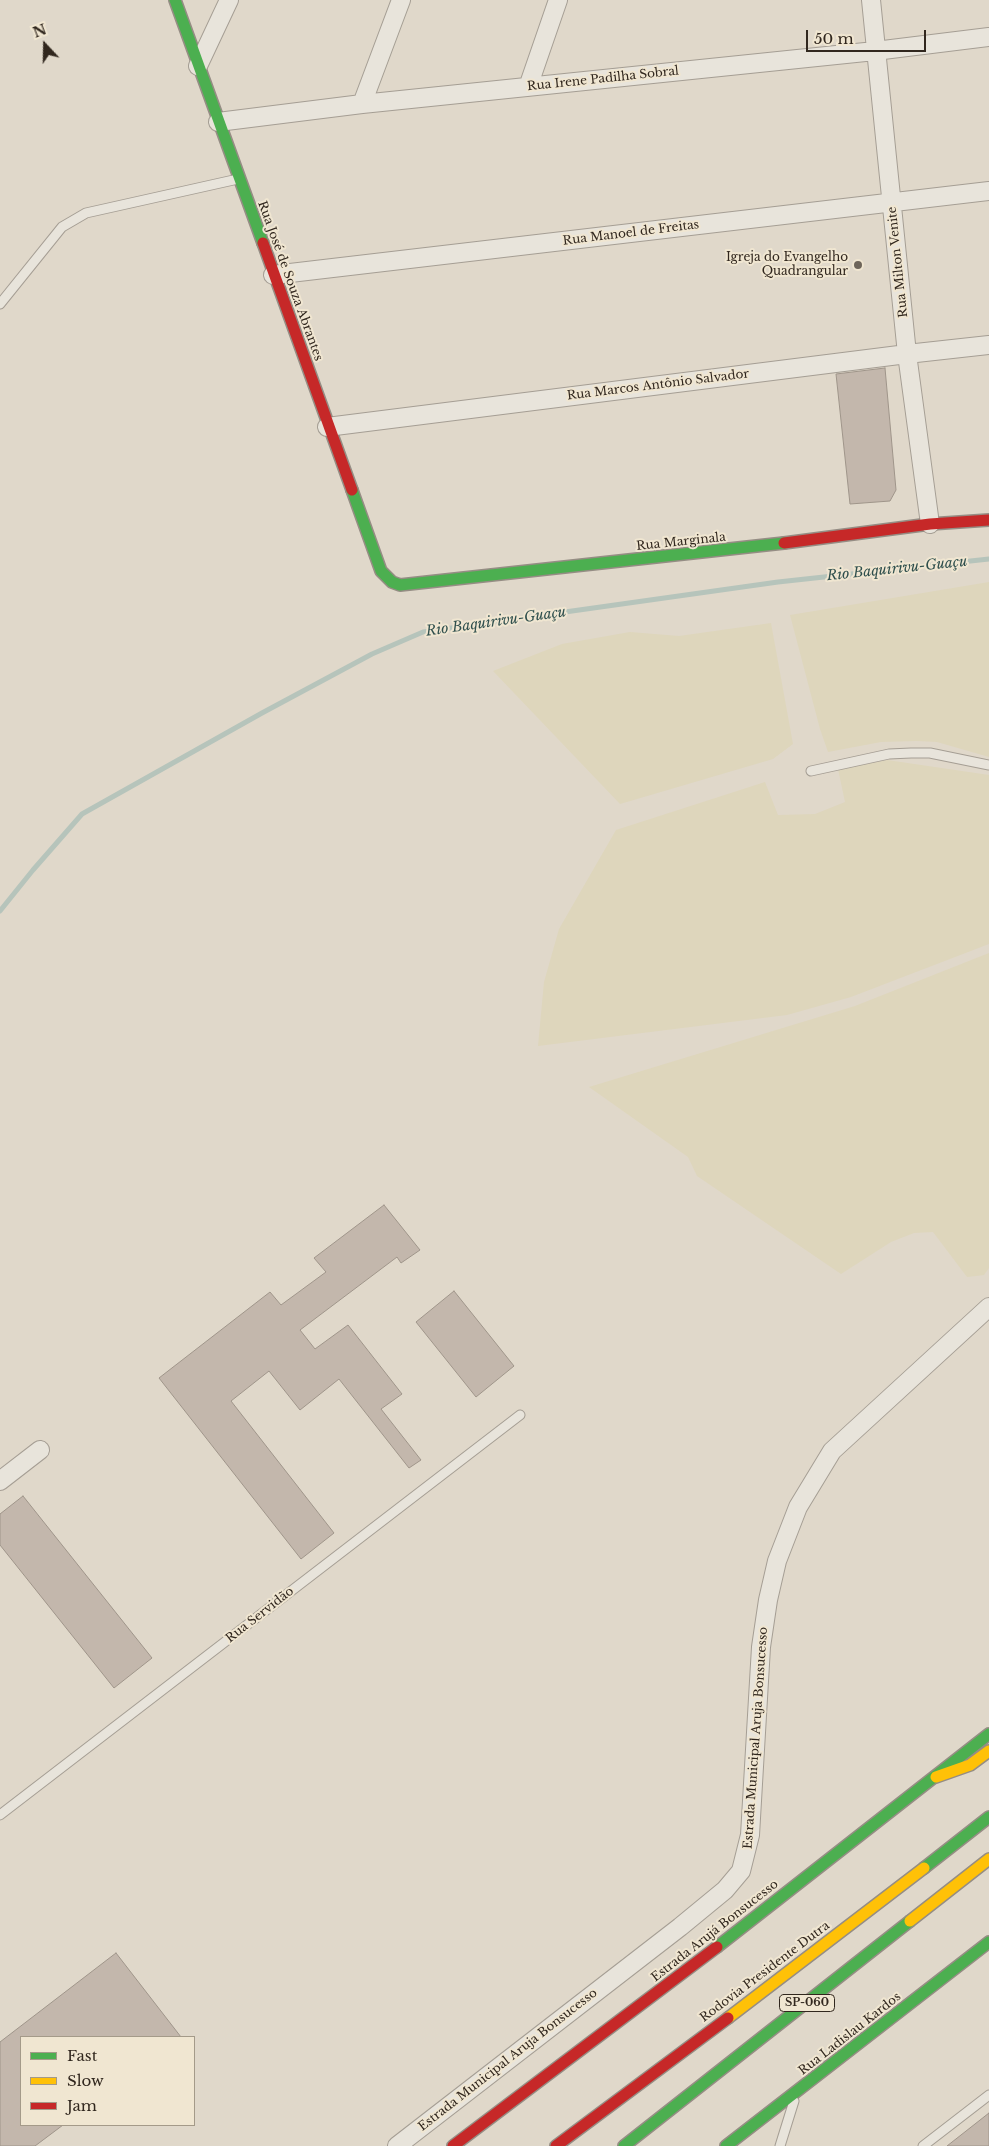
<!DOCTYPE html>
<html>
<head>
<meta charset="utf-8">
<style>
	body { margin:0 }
	#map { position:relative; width:989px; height:2146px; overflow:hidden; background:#e0d8ca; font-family:"Libre Baskerville",serif }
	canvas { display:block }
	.legend { position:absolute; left:20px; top:2036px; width:175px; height:90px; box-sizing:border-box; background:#f0e6d1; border:1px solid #a49a89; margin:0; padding:6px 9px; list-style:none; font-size:15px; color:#31271e }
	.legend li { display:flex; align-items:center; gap:10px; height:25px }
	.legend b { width:25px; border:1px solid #a49a89 }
	.north { position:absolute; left:20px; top:20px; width:50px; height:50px; -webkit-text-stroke:4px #f0e6d1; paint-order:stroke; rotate:339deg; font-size:14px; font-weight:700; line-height:20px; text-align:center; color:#31271e }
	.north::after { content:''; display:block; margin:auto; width:18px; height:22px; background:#31271e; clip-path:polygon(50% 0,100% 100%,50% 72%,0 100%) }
	.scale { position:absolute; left:806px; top:30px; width:120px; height:22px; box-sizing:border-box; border:2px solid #31271e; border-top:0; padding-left:6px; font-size:15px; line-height:18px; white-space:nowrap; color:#31271e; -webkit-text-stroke:4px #f0e6d1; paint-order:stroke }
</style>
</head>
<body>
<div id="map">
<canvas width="989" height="2146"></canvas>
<ul class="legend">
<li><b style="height:6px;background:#4caf50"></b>Fast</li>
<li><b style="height:6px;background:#ffc107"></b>Slow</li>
<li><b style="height:6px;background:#c62828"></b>Jam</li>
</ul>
<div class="north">N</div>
<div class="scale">50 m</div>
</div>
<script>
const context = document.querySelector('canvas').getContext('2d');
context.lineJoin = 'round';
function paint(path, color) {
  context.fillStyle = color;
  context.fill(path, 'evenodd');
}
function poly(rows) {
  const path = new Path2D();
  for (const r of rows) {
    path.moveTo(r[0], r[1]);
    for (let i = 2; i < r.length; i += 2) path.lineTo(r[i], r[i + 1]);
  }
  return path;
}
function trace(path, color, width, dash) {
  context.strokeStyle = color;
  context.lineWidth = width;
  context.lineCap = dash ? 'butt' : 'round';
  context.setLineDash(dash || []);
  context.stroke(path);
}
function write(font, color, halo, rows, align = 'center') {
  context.font = font + ' "Libre Baskerville",serif';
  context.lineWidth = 4;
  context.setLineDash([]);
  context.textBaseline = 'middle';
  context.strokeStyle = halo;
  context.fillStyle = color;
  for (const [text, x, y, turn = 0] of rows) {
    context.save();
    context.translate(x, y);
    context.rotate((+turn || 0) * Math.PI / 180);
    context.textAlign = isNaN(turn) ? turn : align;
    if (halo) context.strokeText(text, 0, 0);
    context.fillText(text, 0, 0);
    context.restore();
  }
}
const farmland = poly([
	[989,582,989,757,937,742,917,741,881,742,828,752,820,729,790,615],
	[771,623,793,744,773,759,620,804,493,671,562,644,630,632,679,636],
	[887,760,989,775,989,944,851,997,787,1015,538,1046,544,982,559,929,616,830,765,782,778,815,815,814,845,802,838,769],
	[989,953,989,1268,984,1275,967,1277,933,1232,914,1233,891,1242,841,1274,697,1176,688,1157,589,1087,855,1006]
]);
const stream = poly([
	[0,911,33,870,82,814,262,713,372,654,423,632,778,582,989,559]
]);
const building = poly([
	[885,368,896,490,890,501,850,504,836,374,885,368],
	[384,1205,420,1250,401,1263,397,1257,300,1330,315,1349,348,1325,402,1394,381,1409,421,1460,409,1468,339,1379,300,1410,269,1371,231,1401,334,1533,301,1559,159,1378,270,1292,281,1305,326,1272,314,1258,384,1205],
	[454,1291,514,1366,476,1397,416,1322,454,1291],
	[23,1496,152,1658,114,1688,0,1545,0,1514,23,1496],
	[116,1953,181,2037,21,2037,21,2125,63,2125,35,2146,0,2146,0,2042,116,1953],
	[989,2113,989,2146,947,2146,989,2113]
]);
const lane = poly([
	[0,304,62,227,86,213,238,179],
	[811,771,889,754,911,753,930,753,989,765],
	[0,1815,520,1415],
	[780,2146,794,2101],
	[923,2146,989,2095]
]);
const street = poly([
	[871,0,907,354,930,524],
	[198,66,229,0],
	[528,87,558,0],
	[362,104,401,0],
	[218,122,362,104,875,51,989,37],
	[273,275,989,191],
	[327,427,907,354,989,345],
	[0,1481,40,1450],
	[397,2146,680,1927,725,1890,741,1871,750,1835,761,1647,768,1600,777,1561,798,1507,832,1451,989,1307]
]);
const fast = poly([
	[175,0,263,243],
	[352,490,381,571,392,582,400,585,784,543],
	[924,1868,989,1817],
	[717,1947,989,1734],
	[624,2146,910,1921],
	[726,2146,989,1942]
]);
const slow = poly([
	[936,1777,970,1765,989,1751],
	[910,1921,989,1859],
	[728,2018,924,1868]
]);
const jam = poly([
	[263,243,352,490],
	[784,543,930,524,989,520],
	[453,2146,717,1947],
	[556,2146,728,2018]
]);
const markers = [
	[858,265,5,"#6e655a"]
];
const shields = [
	[807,2003,55]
];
const shieldNames = [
	["SP-060",807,2003]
];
const streetNames = [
	["Rua Irene Padilha Sobral",603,79,-6],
	["Rua Manoel de Freitas",631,233,-7],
	["Rua Milton Venite",898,262,-96],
	["Rua José de Souza Abrantes",290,281,70],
	["Rua Marcos Antônio Salvador",658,385,-7],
	["Rua Marginala",681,542,-6],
	["Rua Servidão",260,1615,-38],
	["Estrada Municipal Aruja Bonsucesso",756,1738,-86],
	["Estrada Arujá Bonsucesso",715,1931,-38],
	["Rodovia Presidente Dutra",765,1972,-37],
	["Rua Ladislau Kardos",850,2034,-38],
	["Estrada Municipal Aruja Bonsucesso",508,2060,-38]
];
const poiNames = [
	["Igreja do Evangelho",848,258],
	["Quadrangular",848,272]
];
const waterNames = [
	["Rio Baquirivu-Guaçu",897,569,-6],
	["Rio Baquirivu-Guaçu",496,622,-8]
];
paint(farmland, '#ded6bc');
trace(stream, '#b6c4bb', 5);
paint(building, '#c3b7ac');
trace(building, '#9f958a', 1);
trace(lane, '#a59e94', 11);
trace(street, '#a59e94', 20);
trace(fast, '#958d84', 14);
trace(slow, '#958d84', 14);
trace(jam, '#958d84', 14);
trace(lane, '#e8e4db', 9);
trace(street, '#e8e4db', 18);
trace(fast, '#4caf50', 11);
trace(slow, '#ffc107', 11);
trace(jam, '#c62828', 11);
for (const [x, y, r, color] of markers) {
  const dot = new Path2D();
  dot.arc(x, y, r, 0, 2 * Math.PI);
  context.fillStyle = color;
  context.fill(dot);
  trace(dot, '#f0e6d1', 2);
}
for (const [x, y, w] of shields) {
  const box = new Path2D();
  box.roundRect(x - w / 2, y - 8.5, w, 17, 4);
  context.fillStyle = '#f0e6d1';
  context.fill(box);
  trace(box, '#31271e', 1);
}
write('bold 11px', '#31271e', null, shieldNames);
write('12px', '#31271e', '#f0e6d1', streetNames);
write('12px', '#31271e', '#f0e6d1', poiNames, 'right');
write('italic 14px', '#2f4f4d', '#f0e6d1', waterNames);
</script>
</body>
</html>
